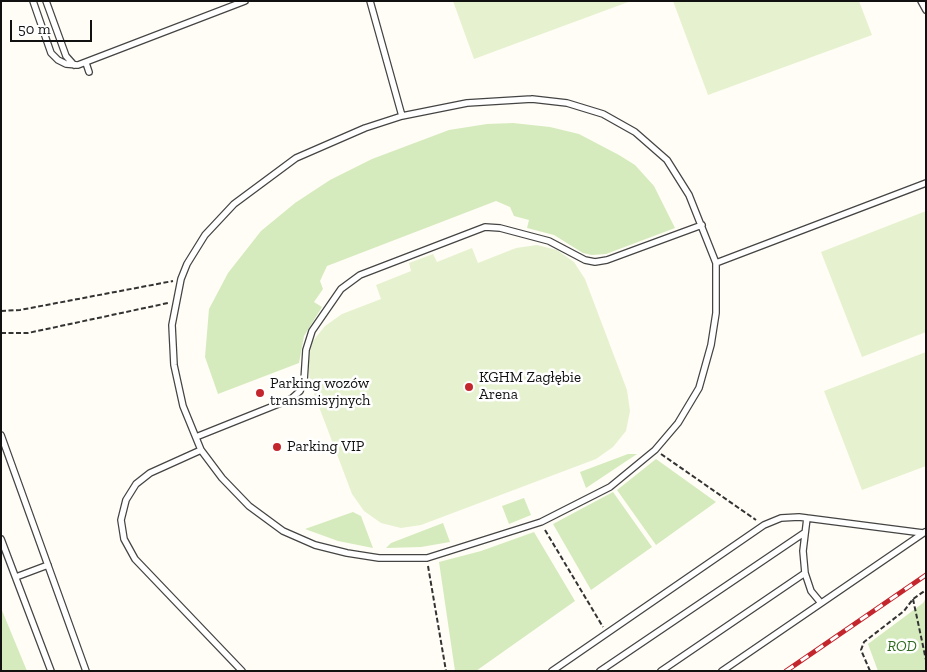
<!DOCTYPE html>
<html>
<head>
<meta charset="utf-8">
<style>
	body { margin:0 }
	#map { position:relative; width:927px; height:672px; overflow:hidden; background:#fffdf5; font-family:"Zilla Slab",serif }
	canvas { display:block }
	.frame { position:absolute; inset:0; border:2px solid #111; pointer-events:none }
	.scale { position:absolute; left:10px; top:20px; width:82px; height:22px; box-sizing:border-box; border:2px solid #111; border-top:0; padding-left:6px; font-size:15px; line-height:18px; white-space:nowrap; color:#111; -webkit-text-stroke:4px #fff; paint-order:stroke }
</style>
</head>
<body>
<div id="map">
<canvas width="927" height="672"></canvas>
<div class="frame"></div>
<div class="scale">50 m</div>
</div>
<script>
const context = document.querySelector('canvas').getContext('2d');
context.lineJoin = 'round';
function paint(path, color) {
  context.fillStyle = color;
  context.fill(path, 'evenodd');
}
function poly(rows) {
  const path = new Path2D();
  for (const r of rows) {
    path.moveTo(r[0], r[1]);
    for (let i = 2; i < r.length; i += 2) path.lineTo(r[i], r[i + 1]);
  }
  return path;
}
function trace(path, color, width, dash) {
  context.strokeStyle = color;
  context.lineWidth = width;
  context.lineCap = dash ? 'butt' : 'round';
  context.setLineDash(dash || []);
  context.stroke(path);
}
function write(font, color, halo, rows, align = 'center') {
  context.font = font + ' "Zilla Slab",serif';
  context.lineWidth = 5;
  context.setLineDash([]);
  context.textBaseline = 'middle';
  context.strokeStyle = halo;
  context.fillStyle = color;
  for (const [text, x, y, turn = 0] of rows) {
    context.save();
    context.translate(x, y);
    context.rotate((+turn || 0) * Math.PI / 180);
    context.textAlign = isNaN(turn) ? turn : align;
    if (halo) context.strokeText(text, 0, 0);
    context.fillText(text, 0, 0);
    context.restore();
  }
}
const green = poly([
	[513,123,550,127,579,134,619,155,635,165,654,186,675,228,606,254,592,255,583,253,554,235,527,228,529,220,514,216,510,207,496,201,327,266,320,281,323,289,314,302,322,307,304,336,299,363,218,394,205,357,209,309,228,273,261,231,295,203,330,180,372,159,449,130,487,124],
	[628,454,637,454,586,488,580,472],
	[656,459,716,502,656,545,617,490],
	[613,492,652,547,591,590,553,524],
	[524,498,531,515,509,524,502,506],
	[353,512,361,516,373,548,338,541,305,529],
	[443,523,450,542,421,547,386,548,391,543],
	[534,532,575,601,476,671,455,671,439,562,481,551],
	[926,598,926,671,878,671,868,644,923,603],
	[1,608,27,671,1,671]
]);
const pitch = poly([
	[453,1,631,1,474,59],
	[673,1,859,1,872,35,708,95],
	[926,211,926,332,862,357,821,252],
	[537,245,557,250,574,262,585,279,627,390,630,411,626,431,613,447,596,459,421,525,401,528,381,523,364,511,352,494,310,383,308,362,312,342,325,326,342,314,381,299,376,285,411,271,409,263,433,254,437,262,472,248,478,263,516,248],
	[926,352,926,466,862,490,824,391]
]);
const path = poly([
	[1,311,20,310,173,281],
	[1,333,28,333,168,303],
	[661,454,756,520],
	[545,530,603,627],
	[428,566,446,671],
	[913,599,926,660],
	[870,671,861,650,864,642,904,611,913,599,926,590]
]);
const lane = poly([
	[33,1,51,53,58,60,66,64,78,65,245,1],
	[46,1,66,56,74,65],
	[370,1,402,116],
	[921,1,926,10],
	[86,63,89,72],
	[532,99,567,103,603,114,635,132,667,160,689,195,716,263,716,313,711,345,699,388,678,423,655,450,610,487,541,522,427,558,379,558,347,553,315,545,283,531,249,506,222,478,201,450,183,406,174,365,172,325,181,279,187,264,205,235,234,204,296,158,365,128,402,116,467,103,532,99],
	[716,263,926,183],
	[1,435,86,671],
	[196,437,291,399,300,391,304,381,306,350,312,331,341,289,360,275,485,227,500,228,549,241,585,260,595,262,607,260,702,225],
	[201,450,150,473,136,484,126,500,121,520,124,539,135,559,242,671],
	[807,518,803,551,805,573,811,591,821,603],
	[1,539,51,671],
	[16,577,48,565],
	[552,671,764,525,781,518,799,517,923,533],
	[600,671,804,533],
	[661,671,805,573],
	[722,671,925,532]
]);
const rail = poly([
	[786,671,926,575]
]);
const markers = [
	[469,387,5,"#c4262e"],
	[260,393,5,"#c4262e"],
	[277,447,5,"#c4262e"]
];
const poiNames = [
	["KGHM Zagłębie",479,378],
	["Arena",479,395],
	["Parking wozów",270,384],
	["transmisyjnych",270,401],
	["Parking VIP",287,447]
];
const parkNames = [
	["ROD",902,647]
];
paint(green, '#d5ebbd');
paint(pitch, '#e6f2cf');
trace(lane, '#444', 8);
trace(path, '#333', 2, [5, 2.5]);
trace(lane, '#fff', 5.5);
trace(rail, '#c4262e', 5);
trace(rail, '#fff', 3, [9]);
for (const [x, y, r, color] of markers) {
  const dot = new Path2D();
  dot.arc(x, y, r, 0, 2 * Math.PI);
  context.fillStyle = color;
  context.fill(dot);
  trace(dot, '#fff', 2);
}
write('15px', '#111', '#fff', poiNames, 'left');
write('italic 15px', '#2f6b1f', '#fff', parkNames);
</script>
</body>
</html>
